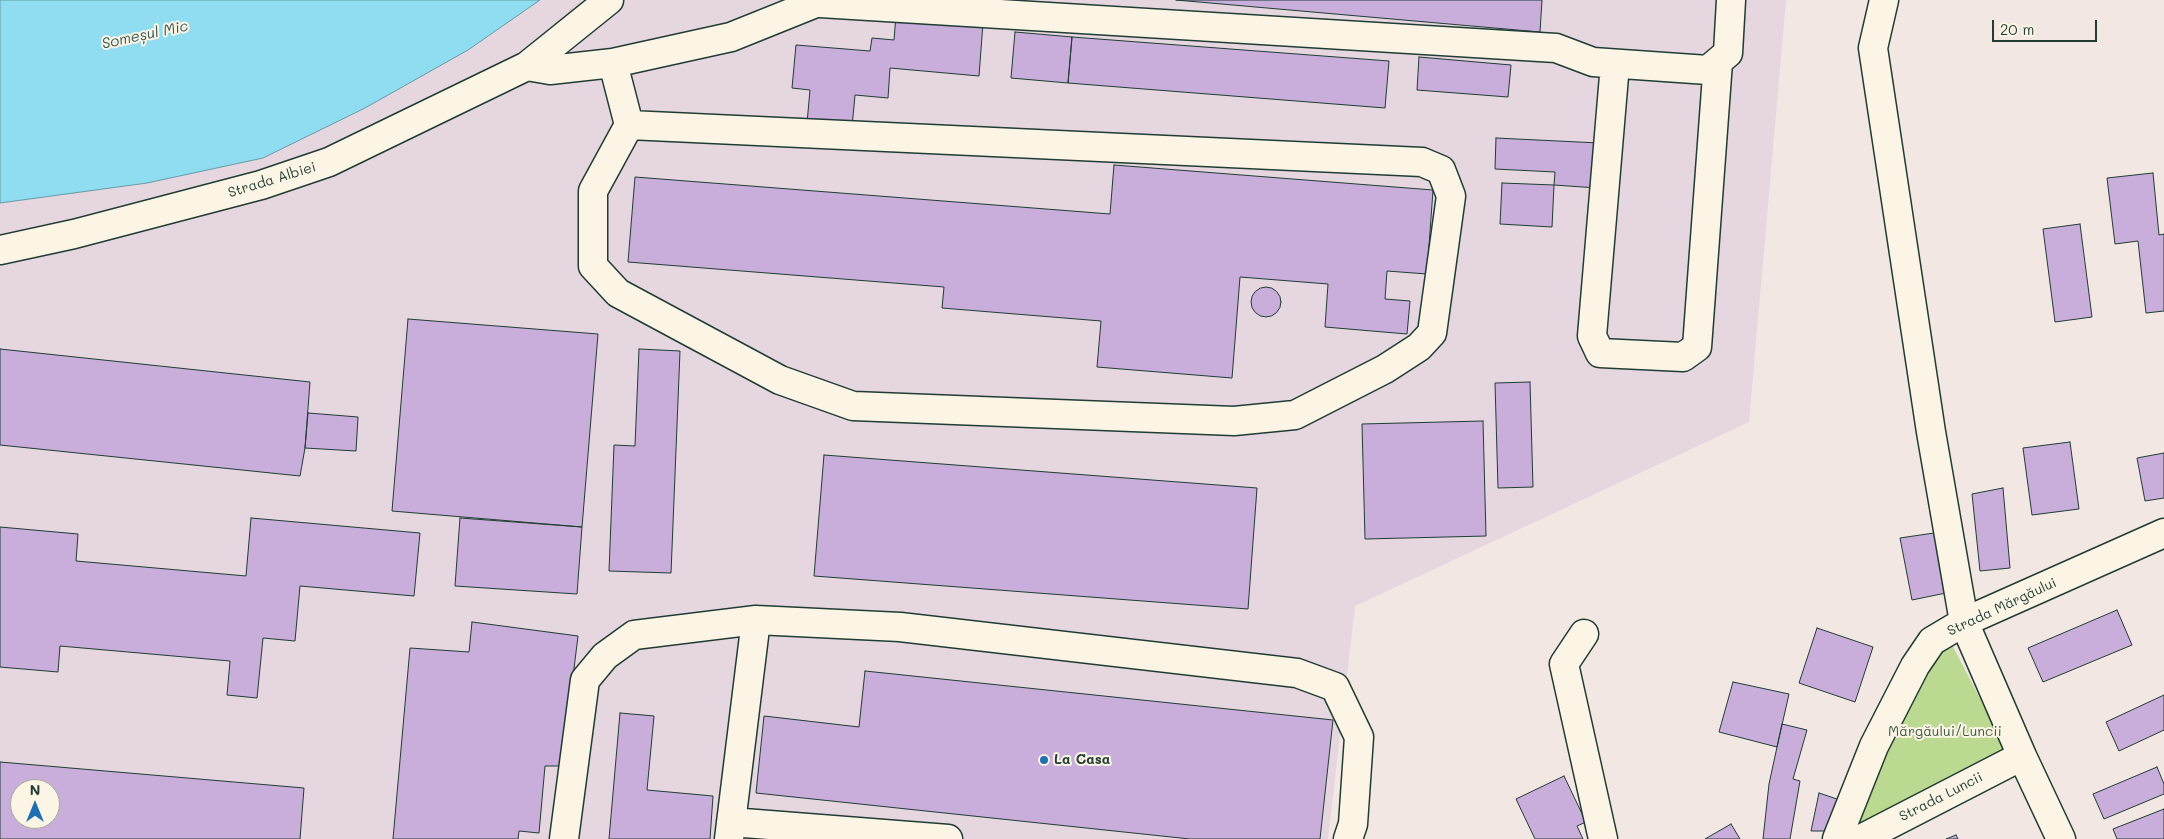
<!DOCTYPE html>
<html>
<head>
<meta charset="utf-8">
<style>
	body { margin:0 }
	#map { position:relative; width:2164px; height:839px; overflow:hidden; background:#f2e7e3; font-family:Mali,sans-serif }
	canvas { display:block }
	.north { position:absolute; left:10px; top:779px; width:50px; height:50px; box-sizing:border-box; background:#fcf5e5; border:1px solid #a4ab9e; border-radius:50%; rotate:0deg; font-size:14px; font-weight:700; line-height:20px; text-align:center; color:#1f3d34 }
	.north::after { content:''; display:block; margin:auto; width:18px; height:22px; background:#1f6fb2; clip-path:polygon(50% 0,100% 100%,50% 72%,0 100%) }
	.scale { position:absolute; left:1992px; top:20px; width:105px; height:22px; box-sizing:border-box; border:2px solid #1f3d34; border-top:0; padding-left:6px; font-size:15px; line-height:18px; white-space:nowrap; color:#1f3d34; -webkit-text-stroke:4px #fcf5e5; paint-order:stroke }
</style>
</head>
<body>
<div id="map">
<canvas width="2164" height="839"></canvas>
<div class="north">N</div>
<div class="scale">20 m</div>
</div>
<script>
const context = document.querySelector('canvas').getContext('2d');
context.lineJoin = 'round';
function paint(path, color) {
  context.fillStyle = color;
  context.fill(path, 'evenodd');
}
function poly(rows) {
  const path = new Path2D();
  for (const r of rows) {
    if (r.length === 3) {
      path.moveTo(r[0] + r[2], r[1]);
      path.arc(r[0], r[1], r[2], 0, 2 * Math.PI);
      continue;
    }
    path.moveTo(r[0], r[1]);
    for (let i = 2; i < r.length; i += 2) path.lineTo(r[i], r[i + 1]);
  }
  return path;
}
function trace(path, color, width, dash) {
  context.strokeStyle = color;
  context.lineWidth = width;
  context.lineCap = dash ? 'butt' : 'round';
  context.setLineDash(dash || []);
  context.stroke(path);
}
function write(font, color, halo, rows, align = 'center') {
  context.font = font + ' Mali,sans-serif';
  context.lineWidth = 4;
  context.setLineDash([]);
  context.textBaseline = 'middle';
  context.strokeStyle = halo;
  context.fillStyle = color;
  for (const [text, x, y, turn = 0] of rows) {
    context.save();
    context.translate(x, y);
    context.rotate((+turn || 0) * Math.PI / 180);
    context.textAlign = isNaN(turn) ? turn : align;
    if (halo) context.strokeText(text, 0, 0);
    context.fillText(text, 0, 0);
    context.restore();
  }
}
const built = poly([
	[540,0,1786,0,1749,422,1355,606,1328,839,0,839,0,203,147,183,263,158,468,50],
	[20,789,50,789,50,819,20,819]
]);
const green = poly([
	[1951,643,2008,752,1851,831,1922,667]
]);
const water = poly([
	[0,0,540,0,468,50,365,108,263,158,147,183,0,203,0,0]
]);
const building = poly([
	[1176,0,1542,0,1540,32,1176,0],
	[896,15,983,23,979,76,890,68,888,98,855,95,852,127,807,123,810,90,792,88,796,45,870,51,872,38,894,40,896,15],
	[1015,32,1072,37,1068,83,1011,78,1015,32],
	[1072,37,1389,61,1385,108,1068,83,1072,37],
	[1419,57,1511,65,1508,97,1417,90,1419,57],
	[1496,138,1599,143,1597,188,1554,185,1555,172,1495,169,1496,138],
	[1114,165,1433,190,1427,274,1387,271,1385,299,1410,301,1407,334,1325,327,1328,284,1240,277,1232,378,1097,367,1101,321,942,308,944,287,628,262,635,177,1110,214,1114,165],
	[2153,173,2159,235,2164,234,2164,311,2146,313,2138,241,2115,244,2107,178,2153,173],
	[1502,183,1554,185,1552,227,1500,224,1502,183],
	[2080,224,2092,317,2055,322,2043,229,2080,224],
	[1266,302,15],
	[408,319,598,334,582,527,392,511,408,319],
	[0,349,310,382,305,448,300,476,0,445,0,349],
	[639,349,680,351,671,573,609,571,614,445,635,446,639,349],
	[1530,382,1533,487,1498,488,1495,383,1530,382],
	[308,413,358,417,356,451,305,448,308,413],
	[1483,421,1486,536,1365,539,1362,424,1483,421],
	[2070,442,2079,509,2032,515,2023,448,2070,442],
	[2164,453,2164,498,2145,501,2137,458,2164,453],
	[824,455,1257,488,1248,609,814,576,824,455],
	[2003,488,2010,568,1980,571,1972,494,2003,488],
	[251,518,420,533,414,596,300,586,295,641,263,638,257,698,227,695,230,661,60,646,58,672,0,667,0,527,78,534,76,561,246,576,251,518],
	[460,518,582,527,577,594,455,586,460,518],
	[1934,533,1946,593,1912,600,1900,538,1934,533],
	[2117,610,2132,645,2043,682,2028,648,2117,610],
	[472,622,578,636,562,766,545,766,539,833,519,831,518,839,393,839,410,648,469,652,472,622],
	[1817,628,1873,647,1855,702,1799,683,1817,628],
	[865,671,1333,720,1320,839,1190,839,756,793,764,716,859,727,865,671],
	[1733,682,1789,694,1777,747,1719,732,1733,682],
	[2164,695,2164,730,2119,751,2106,722,2164,695],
	[620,713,654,716,647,790,713,796,710,839,609,839,620,713],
	[1782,724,1807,730,1793,779,1800,781,1790,839,1763,839,1769,784,1782,724],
	[0,762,304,788,300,839,0,839,0,762],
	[20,789,50,789,50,819,20,819,20,789],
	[2157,767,2164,784,2164,794,2104,819,2093,794,2157,767],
	[1564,776,1586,822,1577,826,1583,839,1535,839,1516,799,1564,776],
	[1819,793,1840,800,1830,831,1811,831,1819,793],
	[2164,809,2164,839,2117,839,2113,829,2164,809],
	[1731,824,1740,839,1705,839,1731,824],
	[1956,835,1958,839,1946,839,1956,835]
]);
const minor = poly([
	[1884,0,1873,48,1931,432,1964,622,2022,756,2061,839],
	[820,3,1556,48,1593,62,1708,70,1728,53,1731,0],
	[613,63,629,125,593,191,593,266,618,293,780,380,853,406,1234,421,1295,415,1385,369,1419,347,1432,333,1451,196,1441,170,1422,162,629,125],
	[1615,64,1592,336,1600,353,1683,357,1697,347,1718,62],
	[527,66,550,70,613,63,731,37,823,0],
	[0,250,74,234,261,185,329,162,527,66,609,0],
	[1584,634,1564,664,1603,839],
	[731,822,948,839],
	[564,839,585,680,605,656,634,635,756,620,900,627,1297,673,1335,687,1359,737,1353,824,1348,839],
	[729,839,756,620],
	[1837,839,1874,746,1915,666,1932,641,1964,622,2164,533],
	[1861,839,2022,756]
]);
const markers = [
	[1044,760,5,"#1f6fb2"]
];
const streetNames = [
	["Strada Albiei",272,180,-17],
	["Strada Mărgăului",2002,607,-25],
	["Strada Luncii",1941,797,-27]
];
const parkNames = [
	["Mărgăului/Luncii",1945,732]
];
const poiNames = [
	["La Casa",1054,760]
];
const waterNames = [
	["Someșul Mic",145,35,-12]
];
paint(built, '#e6d6e0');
paint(green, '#bbd991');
paint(water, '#90dcf1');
trace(water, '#639ca5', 1);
paint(building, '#c9adda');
trace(building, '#1f3d34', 1);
trace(minor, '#1f3d34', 31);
trace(minor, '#fcf5e5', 28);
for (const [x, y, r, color] of markers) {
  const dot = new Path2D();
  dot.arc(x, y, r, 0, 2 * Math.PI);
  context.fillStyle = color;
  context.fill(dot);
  trace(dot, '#fcf5e5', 2);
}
write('14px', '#1f3d34', '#fcf5e5', streetNames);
write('14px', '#3e5c47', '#fcf5e5', parkNames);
write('bold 14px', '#1f3d34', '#fcf5e5', poiNames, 'left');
write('italic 15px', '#365d5a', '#fcf5e5', waterNames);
</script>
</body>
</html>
